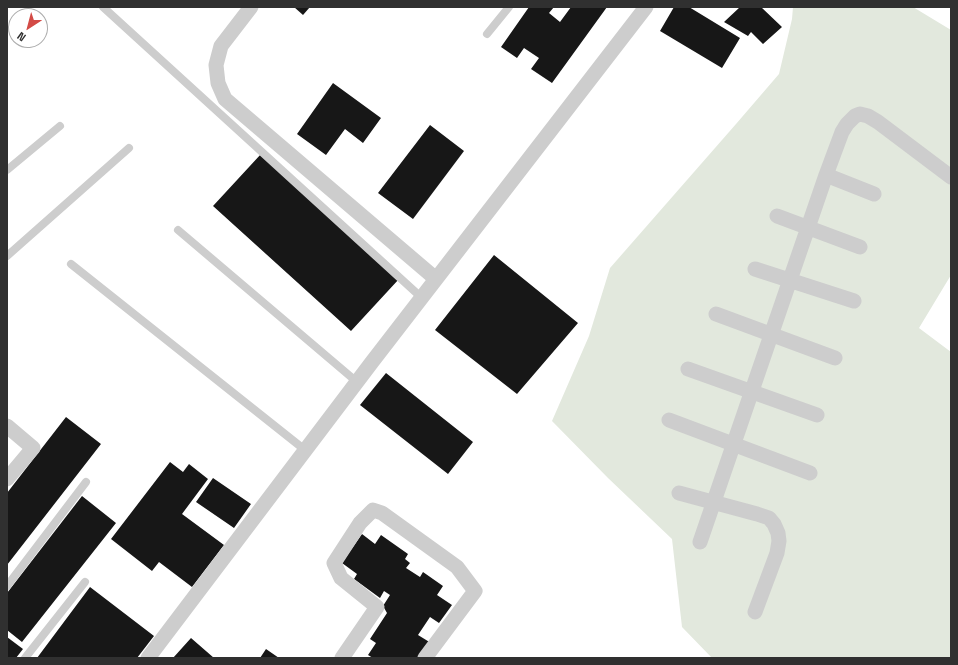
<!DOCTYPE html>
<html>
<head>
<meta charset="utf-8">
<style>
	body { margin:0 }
	#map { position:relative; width:958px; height:665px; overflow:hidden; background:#fff; font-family:"Space Grotesk",sans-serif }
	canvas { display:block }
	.frame { position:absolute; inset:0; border:8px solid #303030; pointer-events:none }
	.north { position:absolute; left:8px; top:8px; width:40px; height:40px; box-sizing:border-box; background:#fff; border:1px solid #acacac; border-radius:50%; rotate:216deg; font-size:11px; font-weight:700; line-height:16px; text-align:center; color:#303030 }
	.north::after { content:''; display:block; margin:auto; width:14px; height:18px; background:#d34b46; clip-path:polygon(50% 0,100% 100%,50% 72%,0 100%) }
</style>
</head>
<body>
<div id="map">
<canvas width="958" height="665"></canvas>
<div class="frame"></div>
<div class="north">N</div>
</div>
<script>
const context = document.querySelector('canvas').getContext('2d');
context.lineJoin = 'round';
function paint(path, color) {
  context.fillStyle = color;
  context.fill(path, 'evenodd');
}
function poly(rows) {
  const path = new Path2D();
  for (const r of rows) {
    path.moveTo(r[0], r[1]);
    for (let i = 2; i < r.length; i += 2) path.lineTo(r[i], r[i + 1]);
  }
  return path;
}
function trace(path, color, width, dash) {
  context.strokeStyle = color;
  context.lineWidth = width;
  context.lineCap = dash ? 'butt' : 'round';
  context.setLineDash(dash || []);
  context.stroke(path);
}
const green = poly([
	[793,7,913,7,951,30,951,166,943,177,951,185,951,275,919,328,951,352,951,658,712,658,682,627,672,539,608,478,552,421,589,336,610,268,736,124,779,74,792,19]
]);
const building = poly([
	[294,7,310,7,303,15],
	[529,7,554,7,549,13,560,22,571,7,607,7,552,83,531,69,539,58,524,48,517,58,501,47],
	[674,7,689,7,740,38,722,68,660,31],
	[740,7,761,7,782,27,763,44,751,32,748,36,724,22],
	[333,83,381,118,363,143,345,129,326,155,297,134],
	[430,125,464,151,413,219,378,193],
	[261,154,399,279,351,331,213,206],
	[494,255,578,323,517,394,435,330],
	[386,373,473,442,448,474,360,405],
	[66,417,101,444,7,565,7,493],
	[170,462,183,472,189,464,208,479,182,514,224,545,192,587,159,562,152,571,111,539],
	[213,478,251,504,234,528,196,502],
	[82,496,116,523,22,642,7,630,7,593],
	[362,534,375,544,381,535,408,554,405,559,410,563,406,568,420,577,423,572,443,586,437,595,452,605,439,623,430,617,418,635,431,643,420,658,373,658,368,655,376,643,370,639,387,613,383,606,390,595,384,591,380,598,354,579,357,574,342,563],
	[90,587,154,636,137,658,37,658],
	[7,637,23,649,16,658,7,658],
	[191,638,214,658,173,658],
	[266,649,279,658,260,658]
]);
const service = poly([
	[103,7,422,298],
	[487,34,509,7],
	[7,170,60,126],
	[178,230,357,382],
	[7,256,129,148],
	[71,264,305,450],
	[7,586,86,482],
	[25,658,85,582]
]);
const minor = poly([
	[251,7,221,46,216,65,218,83,225,99,436,279],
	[826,175,874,194],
	[777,216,860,247],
	[755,269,854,301],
	[716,314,835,358],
	[688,369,817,415],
	[669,420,810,473],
	[7,426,33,448,7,479],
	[679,493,757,514,769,518,774,524,778,533,779,541,777,553,755,612],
	[700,542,826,175,842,132,847,124,855,116,860,114,868,116,878,122,951,177],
	[148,658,372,362,646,7],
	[342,658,377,607,341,578,334,563,360,523,373,510,382,513,457,567,475,591,425,658]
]);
paint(green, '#e2e8dd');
paint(building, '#171717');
trace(service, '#cdcdcd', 8);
trace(minor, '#cdcdcd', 15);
</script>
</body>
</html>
